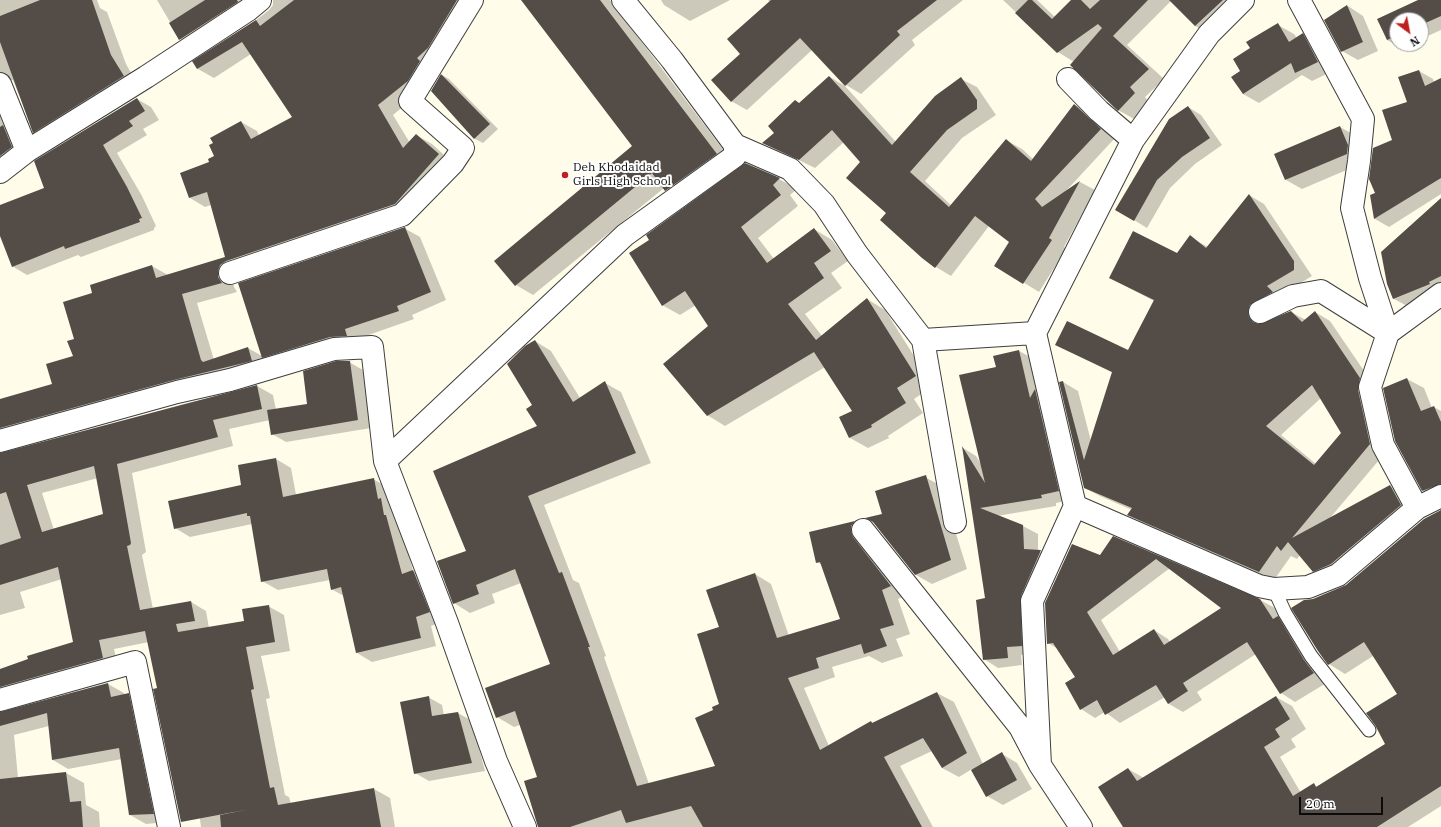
<!DOCTYPE html>
<html>
<head>
<meta charset="utf-8">
<style>
	body { margin:0 }
	#map { position:relative; width:1441px; height:827px; overflow:hidden; background:#fffce9; font-family:"IBM Plex Serif",serif }
	canvas { display:block }
	.north { position:absolute; left:1389px; top:12px; width:40px; height:40px; box-sizing:border-box; background:#fff; border:1px solid #9d9d9d; border-radius:50%; rotate:148deg; font-size:11px; font-weight:700; line-height:16px; text-align:center; color:#0b0b0b }
	.north::after { content:''; display:block; margin:auto; width:14px; height:18px; background:#be2021; clip-path:polygon(50% 0,100% 100%,50% 72%,0 100%) }
	.scale { position:absolute; left:1299px; top:797px; width:84px; height:18px; box-sizing:border-box; border:2px solid #0b0b0b; border-top:0; padding-left:5px; font-size:12px; line-height:14px; white-space:nowrap; color:#0b0b0b; -webkit-text-stroke:3px #fff; paint-order:stroke }
</style>
</head>
<body>
<div id="map">
<canvas width="1441" height="827"></canvas>
<div class="north">N</div>
<div class="scale">20 m</div>
</div>
<script>
const context = document.querySelector('canvas').getContext('2d');
context.lineJoin = 'round';
function paint(path, color) {
  context.fillStyle = color;
  context.fill(path, 'evenodd');
}
function poly(rows) {
  const path = new Path2D();
  for (const r of rows) {
    path.moveTo(r[0], r[1]);
    for (let i = 2; i < r.length; i += 2) path.lineTo(r[i], r[i + 1]);
  }
  return path;
}
function trace(path, color, width, dash) {
  context.strokeStyle = color;
  context.lineWidth = width;
  context.lineCap = dash ? 'butt' : 'round';
  context.setLineDash(dash || []);
  context.stroke(path);
}
function write(font, color, halo, rows, align = 'center') {
  context.font = font + ' "IBM Plex Serif",serif';
  context.lineWidth = 4;
  context.setLineDash([]);
  context.textBaseline = 'middle';
  context.strokeStyle = halo;
  context.fillStyle = color;
  for (const [text, x, y, turn = 0] of rows) {
    context.save();
    context.translate(x, y);
    context.rotate((+turn || 0) * Math.PI / 180);
    context.textAlign = isNaN(turn) ? turn : align;
    if (halo) context.strokeText(text, 0, 0);
    context.fillText(text, 0, 0);
    context.restore();
  }
}
const shadow = poly([
	[0,0,97,0,100,8,107,12,126,64,138,85,49,140,34,132,13,80,10,81,26,156,0,178],
	[157,0,267,0,196,48,180,39],
	[273,0,476,0,423,90,393,115,410,143,416,135,432,144,454,164,411,213,233,280,234,287,237,292,197,303,214,360,248,348,262,356,404,228,420,237,446,300,412,315,414,319,360,338,278,366,264,358,267,369,3,448,4,454,180,405,257,386,273,395,276,410,308,405,349,362,363,370,371,428,286,442,272,434,270,420,229,429,233,446,132,473,146,552,142,555,153,609,191,602,206,611,209,628,245,621,268,606,284,615,290,651,261,656,270,698,266,699,285,795,289,797,291,804,374,789,390,798,395,827,201,827,196,789,158,689,149,642,114,649,118,667,4,706,3,713,108,684,124,693,124,695,129,694,144,703,169,822,146,824,130,815,122,759,68,769,53,760,49,726,14,735,18,778,66,773,84,783,86,805,99,812,100,827,0,827,0,670,74,643,62,579,20,592,25,608,0,615,0,400,53,385,74,357,76,339,93,294,152,266,168,275,227,258,211,205,205,207,190,198,215,156,241,122,257,131,259,136,294,117,251,54,214,78,198,69,194,62,255,21,269,10,273,5],
	[98,478,104,515,54,530,42,493],
	[524,0,610,0,734,164,684,200,664,188,533,295,516,285,633,146],
	[661,0,730,0,690,21,664,5],
	[768,0,963,0,912,40,915,45,861,94,846,85,813,49,747,110,731,101,770,2],
	[1003,0,1037,0,1055,17,1072,0,1248,0,1211,35,1195,26,1171,1,1127,45,1164,79,1145,97,1149,102,1134,119,1118,110,1074,62,1058,52],
	[1421,0,1441,0,1441,30,1421,39,1421,20,1397,20,1397,44,1410,44,1402,48,1387,40,1378,19],
	[1348,6,1363,16,1378,51,1358,60,1342,51],
	[1278,25,1294,34,1297,38,1303,34,1319,44,1333,71,1312,81,1302,75,1259,103,1243,94,1241,71,1251,48],
	[1419,71,1433,79,1434,82,1441,79,1441,194,1389,227,1375,219,1371,196,1376,193],
	[442,75,449,79,498,129,483,143,475,139,432,91],
	[830,77,845,86,896,142,961,79,977,87,996,115,962,138,925,181,951,205,1006,140,1022,149,1033,159,1075,105,1090,114,1115,138,1065,192,1080,182,1095,190,1064,247,1066,249,1039,292,995,265,1010,242,989,226,951,276,936,267,888,213,862,162,844,142,815,168,764,143,776,133,800,104],
	[137,99,151,107,159,120,143,129,147,135,117,153,142,196,156,226,154,228,154,230,81,257,78,255,27,275,12,266,0,233,0,206,45,189],
	[1188,107,1201,115,1222,145,1195,164,1170,188,1147,228,1116,209],
	[1340,127,1356,136,1363,163,1302,189,1286,180],
	[745,164,779,179,797,189,790,195,798,206,758,238,774,259,814,229,832,240,848,261,831,273,842,288,805,314,822,336,867,299,885,310,933,386,914,399,923,413,888,436,889,438,868,448,850,438,840,418,853,411,825,367,725,426,707,415,709,326,696,305,680,315,662,305,651,240],
	[1249,195,1264,204,1312,276,1281,295,1262,320,1263,324,1291,312,1306,320,1315,312,1330,321,1375,387,1385,453,1330,518,1390,486,1405,495,1416,514,1329,580,1314,571,1300,555,1297,559,1291,556,1274,580,1143,523,1129,515,1132,510,1100,496,1085,488,1063,382,1078,391,1091,441,1113,373,1057,345,1128,351,1154,301,1110,278,1177,254,1190,237,1208,247],
	[1321,398,1342,433,1316,464,1281,435],
	[1441,199,1441,293,1409,307,1394,299,1388,283],
	[535,341,551,351,580,398,605,383,621,392,651,463,544,505,573,580,579,583,606,656,604,657,649,784,717,766,714,710,720,705,720,628,755,574,771,584,789,636,841,620,822,565,817,562,810,533,855,522,871,531,907,595,898,599,910,634,896,639,903,656,882,663,869,656,832,667,835,677,804,688,829,746,871,722,874,724,937,693,954,702,983,764,1002,754,1017,763,1032,789,1003,805,987,796,972,769,959,777,942,768,932,751,900,766,933,827,539,827,539,777,520,725,514,727,497,717,551,665,521,583,492,594,495,603,470,613,454,603,467,551,538,426,534,405],
	[1019,351,1034,359,1073,499,1056,503,1056,506,997,516,1023,526,1038,534,1038,551,1056,559,1035,605,1036,654,1021,655,1022,665,998,668,984,659,987,598,963,448,976,456,981,464,997,367],
	[1407,379,1424,388,1432,408,1434,407,1441,411,1441,500,1440,500,1423,491,1396,440],
	[276,459,291,468,296,495,373,479,389,488,401,524,413,571,428,580,444,621,431,626,436,646,372,662,357,653,344,596,331,589,330,580,278,590,262,581,252,524,190,537,175,528,243,486],
	[925,477,941,486,967,569,932,584,916,575,874,522],
	[1441,511,1441,806,1408,827,1124,827,1128,769,1144,778,1276,697,1292,706,1306,729,1291,739,1296,747,1280,757,1301,793,1314,785,1318,787,1387,744,1399,694,1373,656,1345,674,1329,664,1313,600,1346,586],
	[1113,537,1260,600,1275,608,1328,682,1295,702,1281,693,1256,654,1197,692,1202,700,1183,712,1169,704,1165,697,1120,723,1105,712,1095,718,1081,709,1076,678,1058,649,1048,643],
	[1170,568,1223,608,1170,642,1168,639,1154,630,1120,652,1101,620],
	[428,697,442,705,444,715,458,713,472,721,485,771,429,781,415,773]
]);
const building = poly([
	[40,0,92,0,111,55,124,76,33,133,0,42,0,16],
	[205,0,237,0,238,2,179,40,169,23],
	[294,0,457,0,428,48,417,58,420,61,408,81,378,105,403,148,416,134,439,154,395,204,226,261,220,265,218,271,218,277,222,283,182,294,201,360,203,362,248,347,252,361,174,380,0,428,0,399,52,384,46,364,73,356,67,341,74,339,63,302,92,293,90,285,152,265,156,278,225,257,207,192,189,198,180,173,209,162,208,159,214,156,209,145,213,143,210,138,241,121,251,139,292,117,242,42,197,69,192,61,256,20,260,26],
	[521,0,600,0,717,154,665,191,652,173,515,286,494,261,632,146],
	[771,0,937,0,897,31,900,35,845,86,800,38,731,102,711,80,740,54,727,39],
	[1028,0,1032,0,1052,19,1071,0,1081,0,1090,9,1100,0,1148,0,1113,36,1149,69,1130,87,1135,93,1118,111,1070,65,1102,28,1098,24,1057,53,1015,13],
	[1169,0,1223,0,1195,26],
	[1418,0,1441,0,1441,16,1421,25,1421,20,1397,20,1397,36,1387,40,1377,19],
	[1347,5,1363,42,1341,52,1324,20],
	[1278,23,1289,42,1303,33,1318,62,1295,73,1291,63,1243,94,1231,77,1240,71,1233,59,1250,48,1246,42],
	[1419,70,1425,86,1441,78,1441,178,1374,219,1370,195,1375,193,1369,179,1373,148,1392,140,1382,110,1407,102,1398,77],
	[441,74,490,124,474,139,431,91],
	[829,76,892,145,935,96,961,77,977,100,977,109,947,130,910,172,949,207,1006,139,1031,161,1074,104,1101,129,1035,199,1042,207,1080,181,1049,238,1052,240,1023,284,994,266,1009,242,975,216,935,268,922,258,880,220,886,213,846,178,860,162,832,130,799,160,762,143,774,133,768,126,795,100,799,103],
	[137,98,145,111,129,121,133,126,103,145,127,187,142,218,139,219,140,222,65,249,64,246,12,267,0,236,0,205,44,188,34,161],
	[1188,106,1210,138,1182,157,1157,180,1134,221,1115,210,1169,119],
	[3,125,12,147,0,156,0,127],
	[1340,126,1348,145,1347,154,1285,180,1274,154],
	[745,163,780,178,773,185,781,195,741,227,767,263,814,228,831,251,814,263,824,278,788,304,816,340,867,298,916,376,897,388,906,403,871,425,872,427,849,438,839,417,852,411,814,352,707,416,663,364,708,326,685,291,662,306,629,253,649,240,646,235],
	[1249,194,1294,261,1294,270,1267,286,1273,292,1250,305,1248,311,1249,317,1253,322,1259,324,1291,311,1302,322,1315,311,1360,378,1358,390,1370,444,1292,538,1390,485,1401,505,1331,564,1313,572,1288,542,1281,551,1277,546,1259,572,1127,515,1132,508,1084,488,1059,382,1063,381,1084,460,1112,372,1055,345,1067,321,1128,350,1154,300,1109,278,1133,231,1177,253,1190,235,1206,248],
	[1312,385,1341,433,1314,465,1266,426],
	[1441,198,1441,276,1429,282,1430,284,1393,299,1387,284,1381,252],
	[405,227,431,292,397,306,399,311,345,329,347,336,330,337,262,358,238,283],
	[535,340,573,402,605,381,636,453,528,496,559,573,562,572,590,647,588,647,637,786,715,766,695,718,713,710,712,707,719,704,697,634,719,627,706,590,755,573,777,638,840,619,820,562,816,563,809,532,855,521,851,526,851,531,853,537,891,586,882,590,894,625,880,629,887,646,864,654,861,644,816,658,819,668,788,678,820,750,871,721,872,723,937,692,967,753,942,768,923,738,884,757,922,827,703,827,691,806,626,823,621,810,570,827,538,827,524,781,537,777,515,711,496,718,485,688,550,664,515,569,476,585,479,594,453,604,437,561,466,551,433,471,537,426,526,409,532,405,507,364,525,346],
	[1019,350,1030,398,1035,389,1059,491,1041,495,1042,498,980,508,1023,525,1024,549,1041,550,1021,596,1022,646,1007,647,1008,658,983,660,976,600,985,598,962,446,985,483,959,375,996,367,993,356],
	[336,361,350,361,358,420,271,435,267,410,307,404,303,371],
	[1407,378,1421,411,1434,406,1441,422,1441,484,1422,491,1395,441,1383,388],
	[257,385,262,409,213,420,218,437,117,464,131,543,130,545,127,546,140,610,191,601,195,621,176,624,178,632,244,621,242,609,269,605,275,642,246,647,254,689,251,690,270,788,274,787,278,805,374,788,381,827,221,827,220,815,250,809,181,822,153,689,157,688,145,631,99,640,103,658,0,687,0,669,28,659,27,656,73,642,58,567,0,585,0,545,21,538,6,492,0,494,0,453],
	[94,466,103,514,42,532,27,485],
	[276,458,283,497,374,478,378,499,381,498,384,515,386,515,402,574,413,570,430,612,416,617,421,638,356,653,341,587,331,590,327,569,261,582,250,516,247,516,247,513,174,529,168,501,241,485,238,465],
	[926,475,951,560,915,575,873,522,865,518,882,514,875,491],
	[1441,510,1441,786,1377,827,1123,827,1098,787,1128,768,1137,781,1276,696,1290,719,1275,729,1280,737,1264,747,1293,796,1314,783,1316,787,1385,744,1375,725,1366,713,1397,694,1364,642,1328,665,1318,651,1291,608,1304,600,1313,599,1346,585,1424,519],
	[1113,536,1260,599,1273,619,1278,616,1304,660,1314,673,1280,694,1247,642,1183,683,1188,691,1168,704,1156,685,1105,715,1097,700,1080,710,1065,683,1075,677,1053,643,1047,644,1045,603,1072,544,1100,555],
	[1156,559,1221,608,1164,645,1154,629,1113,655,1087,612],
	[108,683,111,697,129,693,154,814,129,815,119,748,52,760,47,713,0,726,0,712],
	[429,696,432,716,458,712,472,763,414,774,400,702],
	[1002,752,1017,780,986,797,971,770],
	[66,772,70,802,81,801,83,827,0,827,0,779]
]);
const lane = poly([
	[1274,589,1285,613,1311,656,1369,730]
]);
const street = poly([
	[623,0,672,60,735,145,790,169,824,204,857,254,923,340,1035,333],
	[1299,0,1363,119,1359,161,1352,208,1370,278,1388,333,1370,387,1383,445,1417,508,1441,496],
	[1068,79,1099,111,1133,140],
	[0,84,27,151],
	[0,172,27,151,146,77,248,10,260,0],
	[230,273,402,215,453,163,463,148,410,101,472,0],
	[1260,312,1293,296,1321,291,1388,333,1441,294],
	[923,340,955,522],
	[0,441,177,392,230,380,334,349,372,347,385,461,447,623,496,761,525,827],
	[385,461,625,235,735,156,735,145],
	[1075,506,1259,586,1274,589,1308,587,1338,575,1417,508],
	[863,530,1020,727,1040,765,1081,827],
	[0,700,135,662,169,827],
	[1040,765,1032,601,1075,506,1035,333,1133,140,1209,34,1243,0]
]);
const markers = [
	[565,175,4,"#be2021"]
];
const poiNames = [
	["Deh Khodaidad",573,168],
	["Girls High School",573,182]
];
paint(shadow, '#0003');
paint(building, '#544c47');
trace(lane, '#3e3e3e', 15);
trace(street, '#3e3e3e', 24);
trace(lane, '#fff', 13);
trace(street, '#fff', 22);
for (const [x, y, r, color] of markers) {
  const dot = new Path2D();
  dot.arc(x, y, r, 0, 2 * Math.PI);
  context.fillStyle = color;
  context.fill(dot);
  trace(dot, '#fff', 1.5);
}
write('12px', '#0b0b0b', '#fff', poiNames, 'left');
</script>
</body>
</html>
